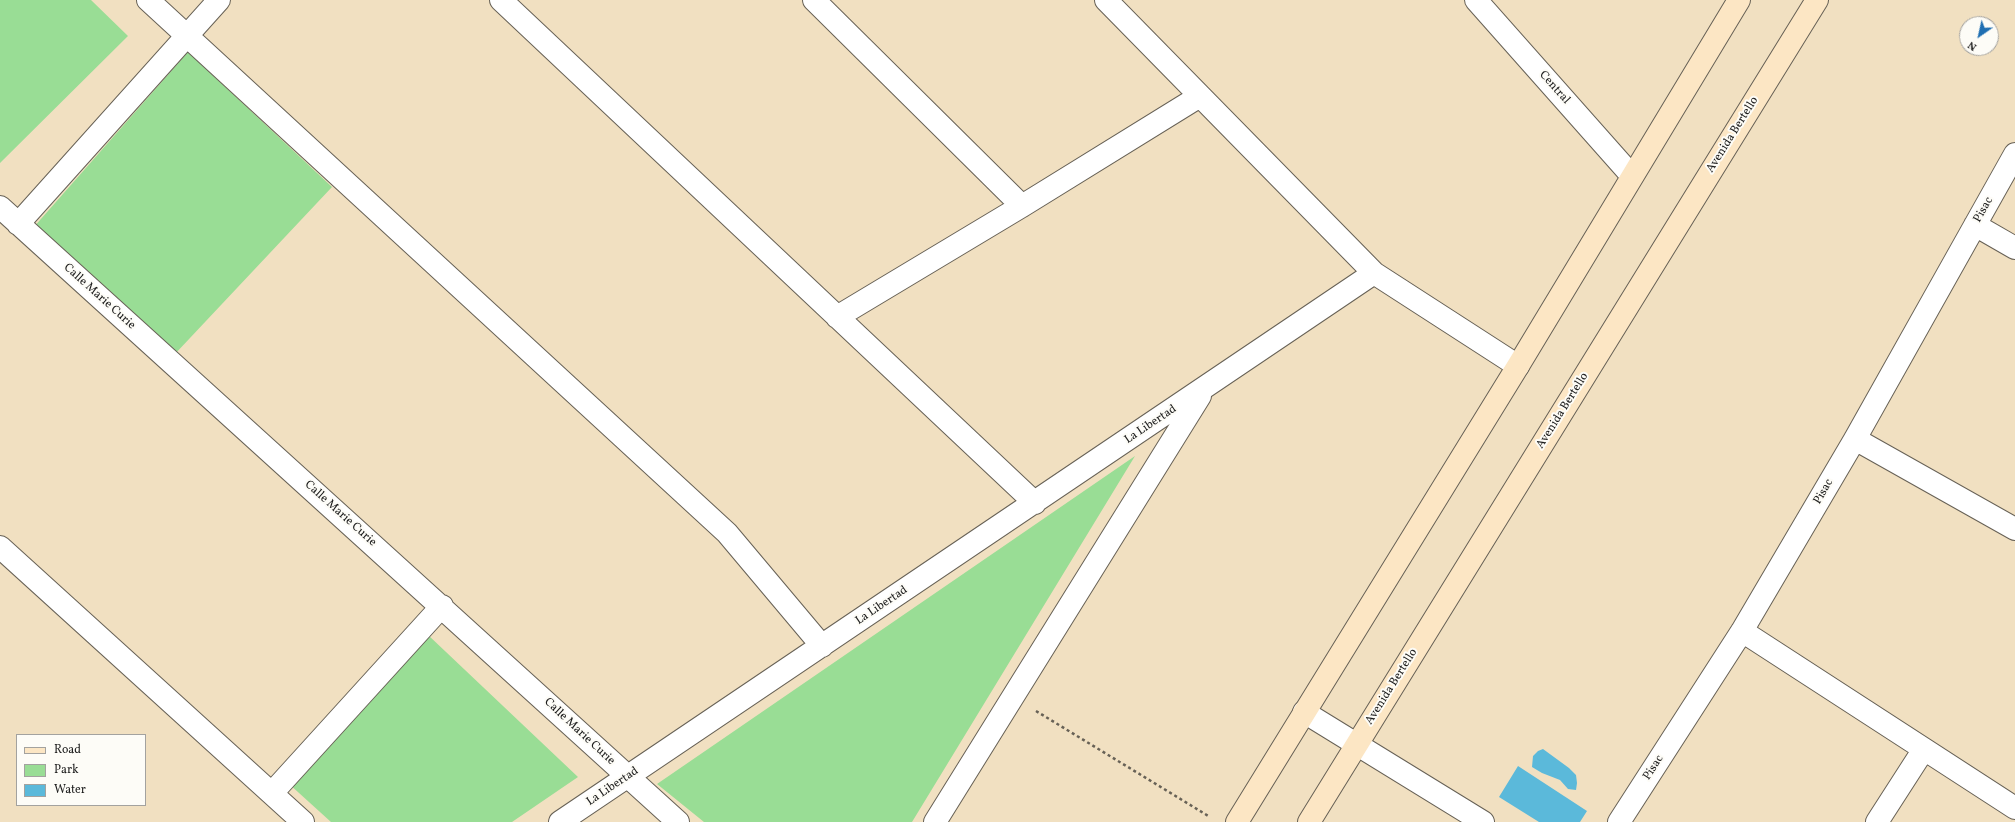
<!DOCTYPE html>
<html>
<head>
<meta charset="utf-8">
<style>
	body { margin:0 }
	#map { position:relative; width:2015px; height:822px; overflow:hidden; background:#f1e0c1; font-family:Vollkorn,serif }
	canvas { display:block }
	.legend { position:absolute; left:16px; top:734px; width:130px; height:72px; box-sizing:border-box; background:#fdfcf7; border:1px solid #a3a29f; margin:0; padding:5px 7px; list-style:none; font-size:12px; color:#1c1c1c }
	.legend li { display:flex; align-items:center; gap:8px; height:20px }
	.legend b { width:20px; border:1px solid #a3a29f }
	.north { position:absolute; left:1959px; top:16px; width:40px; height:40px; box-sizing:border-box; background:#fdfcf7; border:1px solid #a3a29f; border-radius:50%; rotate:214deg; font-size:11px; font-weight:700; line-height:16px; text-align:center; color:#1c1c1c }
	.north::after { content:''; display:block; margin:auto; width:14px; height:18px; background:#1f6fb2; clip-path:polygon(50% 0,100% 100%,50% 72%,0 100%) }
</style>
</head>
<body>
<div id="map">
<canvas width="2015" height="822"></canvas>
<ul class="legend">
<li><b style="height:5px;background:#fce6c4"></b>Road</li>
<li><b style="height:11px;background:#99dd95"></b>Park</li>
<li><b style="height:11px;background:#5bb9da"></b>Water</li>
</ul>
<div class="north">N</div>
</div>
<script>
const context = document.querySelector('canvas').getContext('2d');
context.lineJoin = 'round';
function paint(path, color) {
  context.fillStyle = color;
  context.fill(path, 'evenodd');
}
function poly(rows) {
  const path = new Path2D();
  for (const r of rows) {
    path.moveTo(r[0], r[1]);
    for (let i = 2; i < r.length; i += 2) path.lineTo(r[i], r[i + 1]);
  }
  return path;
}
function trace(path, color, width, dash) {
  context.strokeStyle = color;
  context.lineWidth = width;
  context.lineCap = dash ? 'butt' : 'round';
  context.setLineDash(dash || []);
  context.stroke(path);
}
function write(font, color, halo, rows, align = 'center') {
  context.font = font + ' Vollkorn,serif';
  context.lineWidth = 4;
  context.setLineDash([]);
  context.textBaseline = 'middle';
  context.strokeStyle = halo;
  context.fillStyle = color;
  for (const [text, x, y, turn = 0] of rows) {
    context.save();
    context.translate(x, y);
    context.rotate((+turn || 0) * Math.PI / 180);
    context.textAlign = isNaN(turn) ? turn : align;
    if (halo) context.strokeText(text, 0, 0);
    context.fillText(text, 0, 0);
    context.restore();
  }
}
const green = poly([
	[0,0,91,0,128,36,0,163],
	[188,52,332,187,174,355,33,228],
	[1135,456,912,822,704,822,657,784],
	[427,634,578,777,512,822,331,822,288,783]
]);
const water = poly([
	[1543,749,1569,768,1576,775,1577,783,1576,790,1568,789,1560,780,1542,773,1532,767,1533,756,1538,751],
	[1518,766,1587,811,1580,822,1539,822,1499,797]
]);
const path = poly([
	[1036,711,1210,817]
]);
const minor = poly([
	[148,0,727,533,822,646],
	[501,0,1035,503],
	[814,0,1022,206],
	[1106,0,1374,273,1518,366],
	[1476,0,1632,176],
	[0,207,678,822],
	[18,224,219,0],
	[1975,225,2015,248],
	[837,317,1022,206,1200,96],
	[1855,439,2015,529],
	[0,547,303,822],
	[1742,631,2015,808],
	[1304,712,1483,822],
	[272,793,442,606],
	[560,822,1374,273],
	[935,822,1200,396],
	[1619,822,1742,631,1855,439,2015,154],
	[1877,822,1924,749]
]);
const secondary = poly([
	[1237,822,1518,366,1739,0],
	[1309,822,1817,0]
]);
const streetNames = [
	["Central",1554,88,48],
	["Avenida Bertello",1733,135,-58],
	["Pisac",1984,210,-61],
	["Calle Marie Curie",99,297,42],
	["Avenida Bertello",1563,411,-58],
	["La Libertad",1151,425,-34],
	["Pisac",1824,492,-60],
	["Calle Marie Curie",340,514,42],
	["La Libertad",882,606,-34],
	["Avenida Bertello",1392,687,-58],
	["Calle Marie Curie",579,732,43],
	["Pisac",1654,768,-57],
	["La Libertad",613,787,-34]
];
paint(green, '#99dd95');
paint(water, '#5bb9da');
trace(minor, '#676156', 24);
trace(secondary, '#676156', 24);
trace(path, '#676156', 2.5, [3, 3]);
trace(minor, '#fff', 22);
trace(secondary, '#fce6c4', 22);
write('12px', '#1c1c1c', '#fdfcf7', streetNames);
</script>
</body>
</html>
